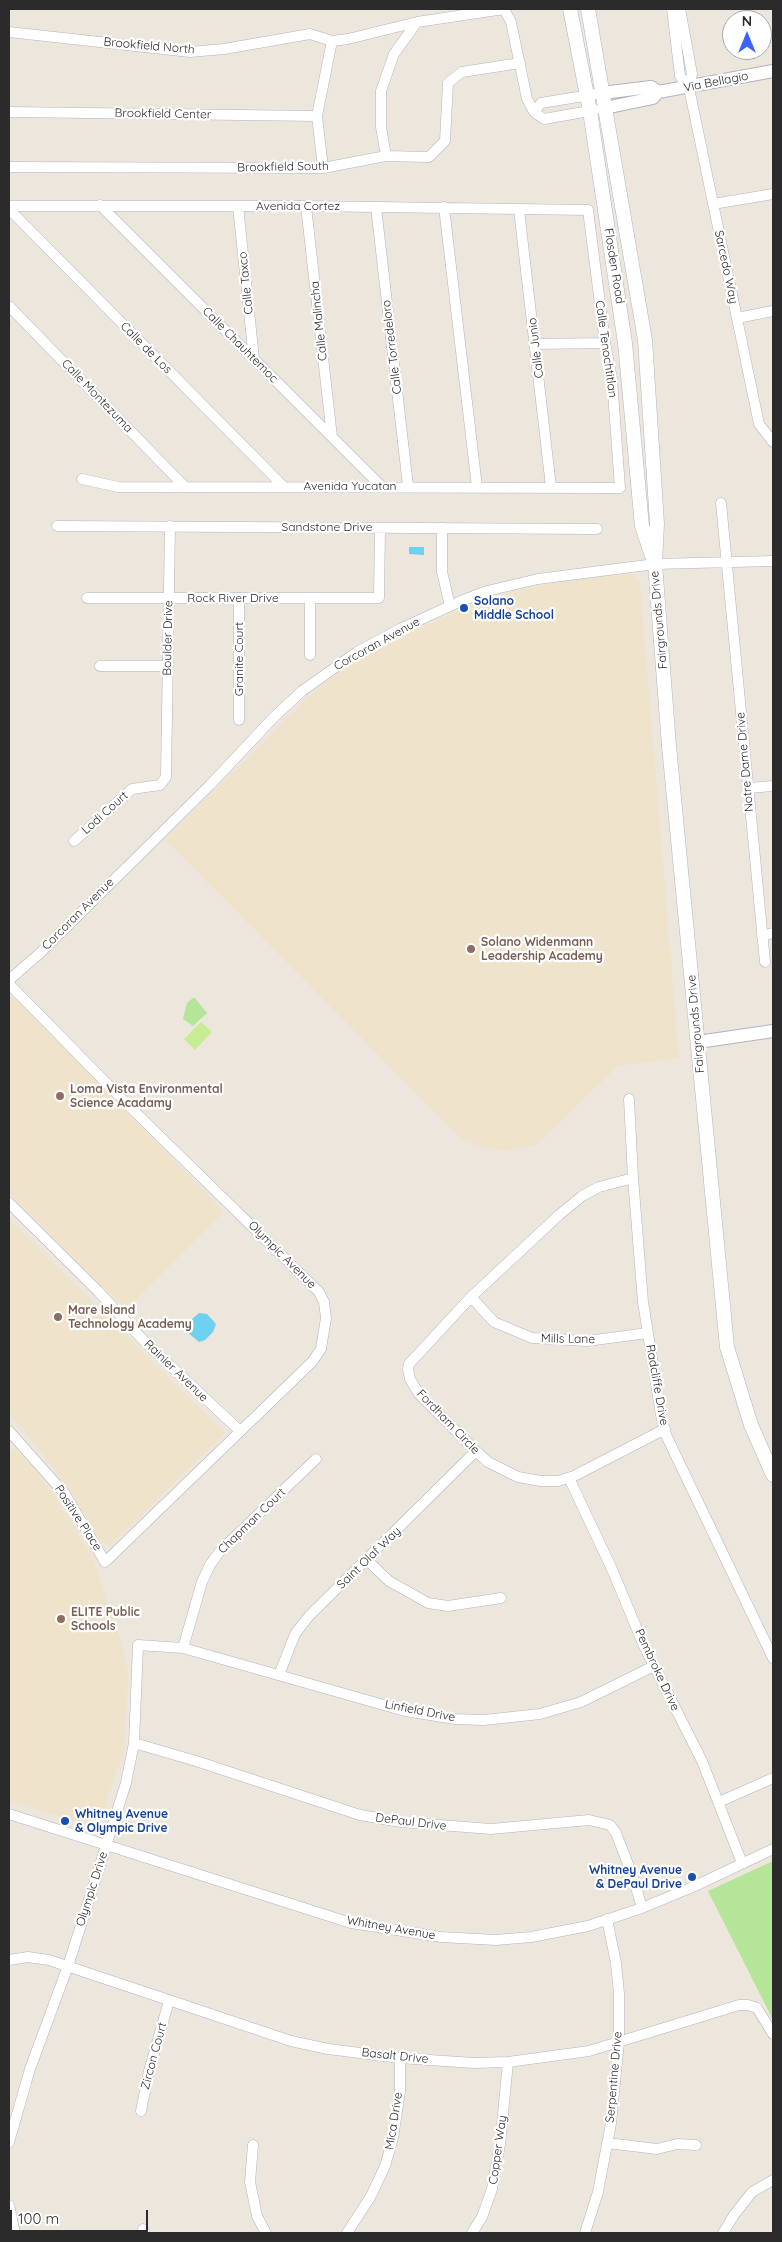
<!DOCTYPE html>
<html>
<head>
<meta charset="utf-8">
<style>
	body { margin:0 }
	#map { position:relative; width:782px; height:2242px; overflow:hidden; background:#ede6dd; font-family:Quicksand,sans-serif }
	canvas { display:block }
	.frame { position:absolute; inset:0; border:10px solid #2b2b2b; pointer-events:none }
	.north { position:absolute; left:722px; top:10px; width:50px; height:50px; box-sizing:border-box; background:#fff; border:1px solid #aaa; border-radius:50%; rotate:0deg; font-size:14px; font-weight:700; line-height:20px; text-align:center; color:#2b2b2b }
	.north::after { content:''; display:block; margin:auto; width:18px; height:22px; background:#3a62fd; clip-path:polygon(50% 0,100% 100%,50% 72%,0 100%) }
	.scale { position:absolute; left:10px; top:2210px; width:138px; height:22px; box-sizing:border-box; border:2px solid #2b2b2b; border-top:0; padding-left:6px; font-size:15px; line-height:18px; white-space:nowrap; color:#2b2b2b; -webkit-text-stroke:4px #fff; paint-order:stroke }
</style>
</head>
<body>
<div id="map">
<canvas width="782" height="2242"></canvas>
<div class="frame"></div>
<div class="north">N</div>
<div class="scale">100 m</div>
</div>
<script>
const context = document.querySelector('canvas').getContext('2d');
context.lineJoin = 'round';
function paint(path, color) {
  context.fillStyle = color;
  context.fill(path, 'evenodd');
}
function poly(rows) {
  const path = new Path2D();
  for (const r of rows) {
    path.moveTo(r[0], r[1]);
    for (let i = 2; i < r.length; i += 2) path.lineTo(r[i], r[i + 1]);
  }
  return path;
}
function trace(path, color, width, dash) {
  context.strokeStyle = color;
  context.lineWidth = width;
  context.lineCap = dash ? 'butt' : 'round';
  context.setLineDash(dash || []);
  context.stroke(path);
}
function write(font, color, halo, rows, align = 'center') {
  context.font = font + ' Quicksand,sans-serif';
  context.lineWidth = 4.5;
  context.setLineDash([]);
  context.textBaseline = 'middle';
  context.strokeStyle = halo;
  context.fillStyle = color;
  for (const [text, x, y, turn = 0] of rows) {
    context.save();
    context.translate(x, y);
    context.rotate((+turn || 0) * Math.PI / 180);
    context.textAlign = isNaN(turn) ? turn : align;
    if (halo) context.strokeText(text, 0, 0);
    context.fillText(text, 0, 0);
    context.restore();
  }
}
const education = poly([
	[626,573,634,575,640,582,679,1058,618,1066,538,1144,508,1151,483,1148,461,1138,165,840,290,715,322,684,386,643,469,606,517,591,570,579],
	[9,998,17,999,224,1212,126,1310,9,1193],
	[9,1219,225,1433,113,1543,106,1545,101,1542,66,1485,23,1429,9,1414],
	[15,1447,45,1482,91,1554,122,1644,128,1672,125,1748,101,1818,95,1824,87,1825,9,1801,9,1454]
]);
const green = poly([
	[193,998,195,998,207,1013,193,1026,183,1019,187,1003],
	[773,1861,773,2020,708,1891]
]);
const pitch = poly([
	[201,1022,212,1032,195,1050,184,1039]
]);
const water = poly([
	[409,547,424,547,424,555,409,554],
	[199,1313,207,1314,216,1324,213,1332,205,1340,199,1342,186,1331,185,1325]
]);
const minor = poly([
	[672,9,680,76,689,88],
	[680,9,692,74,689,88,759,424,773,442],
	[9,32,190,52,224,49,310,34,332,41,348,39,417,22,504,9,511,22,527,99,534,112,544,119,595,110],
	[9,112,317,116],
	[534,112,541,103,602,93],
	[386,156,381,127,381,91,394,54,417,22],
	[9,167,323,168,386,156,429,157,445,141,448,83,462,72,520,63],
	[323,168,317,116,332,41],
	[713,204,773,194],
	[100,205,381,486],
	[9,206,306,206,588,210,605,343,612,379,620,488,118,487,82,479],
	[238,206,254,359],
	[306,206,332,437],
	[376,207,408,486],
	[444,207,477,487],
	[9,209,284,487],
	[519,210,551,487],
	[9,306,185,487],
	[737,318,773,311],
	[535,344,605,343],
	[721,503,765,962],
	[57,526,597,529],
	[442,528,442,572,450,606],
	[87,598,379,598,380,528],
	[310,655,310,598],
	[100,666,168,666],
	[239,720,239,598],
	[748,788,773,786],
	[74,841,132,789,160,785,166,777,170,526],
	[762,936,773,933],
	[9,980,39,954,210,785,274,717,302,691,357,652,402,628,461,601,487,591,538,579,655,564,773,561],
	[9,984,131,1108,319,1292,324,1302,326,1318,321,1349,312,1362,105,1562,65,1494,9,1431],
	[629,1099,633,1178,643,1302,661,1415,666,1435,773,1658],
	[633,1178,599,1187,582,1196,559,1215,471,1297,409,1364,408,1369,410,1379,419,1394,476,1451,488,1462,518,1477,541,1481,558,1481,574,1476,665,1429],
	[9,1203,98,1291,142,1339,239,1430],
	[471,1297,494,1322,532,1338,587,1341,648,1333],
	[569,1478,611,1567,644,1646,702,1761,742,1863],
	[367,1560,389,1581,428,1603,448,1606,501,1598],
	[183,1648,202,1582,210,1565,220,1551,316,1459],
	[279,1675,295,1634,309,1616,476,1451],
	[134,1743,196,1761,360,1815,401,1822,491,1829,589,1820,610,1825,616,1833,633,1877,642,1908],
	[719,1802,773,1778],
	[9,1814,351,1923,441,1937,496,1940,531,1937,588,1926,642,1908,695,1886,773,1849],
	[9,1960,28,1957,49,1960,291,2041,328,2049,400,2058,474,2063,508,2062,589,2051,739,2005,748,2005,757,2008,773,2034],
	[141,2111,149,2071,169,2001],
	[9,2142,30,2069,68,1966,126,1783,134,1743,138,1645,183,1648,405,1711,455,1719,484,1720,540,1714,581,1702,654,1666],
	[607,2143,657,2149,677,2144,696,2145],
	[253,2145,250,2182,257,2216,266,2233],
	[9,2205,15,2233],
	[143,2229,145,2233],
	[347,2233,371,2196,385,2166,393,2138,400,2091,400,2058],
	[472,2233,482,2217,492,2189,500,2144,508,2062],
	[585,2233,598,2192,611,2123,619,2042,619,1994,616,1963,607,1919],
	[723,2233,734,2215,752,2192,773,2180]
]);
const tertiary = poly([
	[602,93,651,87,658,92],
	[605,108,653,98,658,92,773,71],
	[698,1042,773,1031]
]);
const secondary = poly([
	[570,9,590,111,625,343,642,526,652,556],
	[588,9,645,340,657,524,655,564,669,746,727,1347,751,1425,773,1475]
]);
const markers = [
	[464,608,5,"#1a4fb4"],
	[471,949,5,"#8d6e63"],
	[60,1096,5,"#8d6e63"],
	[58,1317,5,"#8d6e63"],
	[61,1619,5,"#8d6e63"],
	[65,1821,5,"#1a4fb4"],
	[692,1877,5,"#1a4fb4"]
];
const streetNames = [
	["Brookfield North",149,46,5],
	["Via Bellagio",716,82,-11],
	["Brookfield Center",163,114,1],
	["Brookfield South",283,167,-1],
	["Avenida Cortez",298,206],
	["Flosden Road",614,266,81],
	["Sarcedo Way",726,267,78],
	["Calle Taxco",246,283,-96],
	["Calle Malincha",319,321,-96],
	["Calle Chauhtemoc",240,345,45],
	["Calle Torredeloro",392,347,-97],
	["Calle de Los",146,348,45],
	["Calle Junio",536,348,-97],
	["Calle Tenochtitlan",606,349,82],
	["Calle Montezuma",97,396,46],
	["Avenida Yucatan",350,486],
	["Sandstone Drive",327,527],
	["Rock River Drive",233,598],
	["Fairgrounds Drive",659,620,-95],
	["Boulder Drive",168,638,-89],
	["Corcoran Avenue",377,644,-29],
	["Granite Court",239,659,-90],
	["Notre Dame Drive",745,762,-95],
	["Lodi Court",105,813,-42],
	["Corcoran Avenue",78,914,-45],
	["Fairgrounds Drive",696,1024,-95],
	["Olympic Avenue",282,1255,45],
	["Mills Lane",568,1339,1],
	["Rainier Avenue",176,1371,44],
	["Radcliffe Drive",657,1385,80],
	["Fordham Circle",448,1422,46],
	["Positive Place",78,1518,57],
	["Chapman Court",252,1521,-44],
	["Saint Olaf Way",369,1558,-44],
	["Pembroke Drive",657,1670,65],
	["Linfield Drive",420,1711,11],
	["DePaul Drive",411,1822,7],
	["Olympic Drive",92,1889,-72],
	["Whitney Avenue",391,1928,10],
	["Zircon Court",154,2056,-75],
	["Basalt Drive",395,2056,6],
	["Serpentine Drive",614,2077,-85],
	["Mica Drive",394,2121,-81],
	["Copper Way",498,2150,-82]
];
const transitNames = [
	["Solano",474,601],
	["Middle School",474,615],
	["Whitney Avenue",75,1814],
	["& Olympic Drive",75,1828],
	["Whitney Avenue",682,1870,"right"],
	["& DePaul Drive",682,1884,"right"]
];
const educationNames = [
	["Solano Widenmann",481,942],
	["Leadership Academy",481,956],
	["Loma Vista Environmental",70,1089],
	["Science Acadamy",70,1103],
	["Mare Island",68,1310],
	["Technology Academy",68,1324],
	["ELITE Public",71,1612],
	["Schools",71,1626]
];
paint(education, '#efe3cc');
paint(green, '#b4e599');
paint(pitch, '#c8ec94');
paint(water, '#6fd1f1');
trace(minor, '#b1b4bf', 11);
trace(tertiary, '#b1b4bf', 14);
trace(secondary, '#b1b4bf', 15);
trace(minor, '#fff', 10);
trace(tertiary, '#fff', 12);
trace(secondary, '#fff', 14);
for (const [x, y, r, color] of markers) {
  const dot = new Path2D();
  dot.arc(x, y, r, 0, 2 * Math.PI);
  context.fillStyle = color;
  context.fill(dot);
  trace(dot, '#fff', 2);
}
write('12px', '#2b2b2b', '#fff', streetNames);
write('bold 12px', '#164399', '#fff', transitNames, 'left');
write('bold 12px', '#785e54', '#fff', educationNames, 'left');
</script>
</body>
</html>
